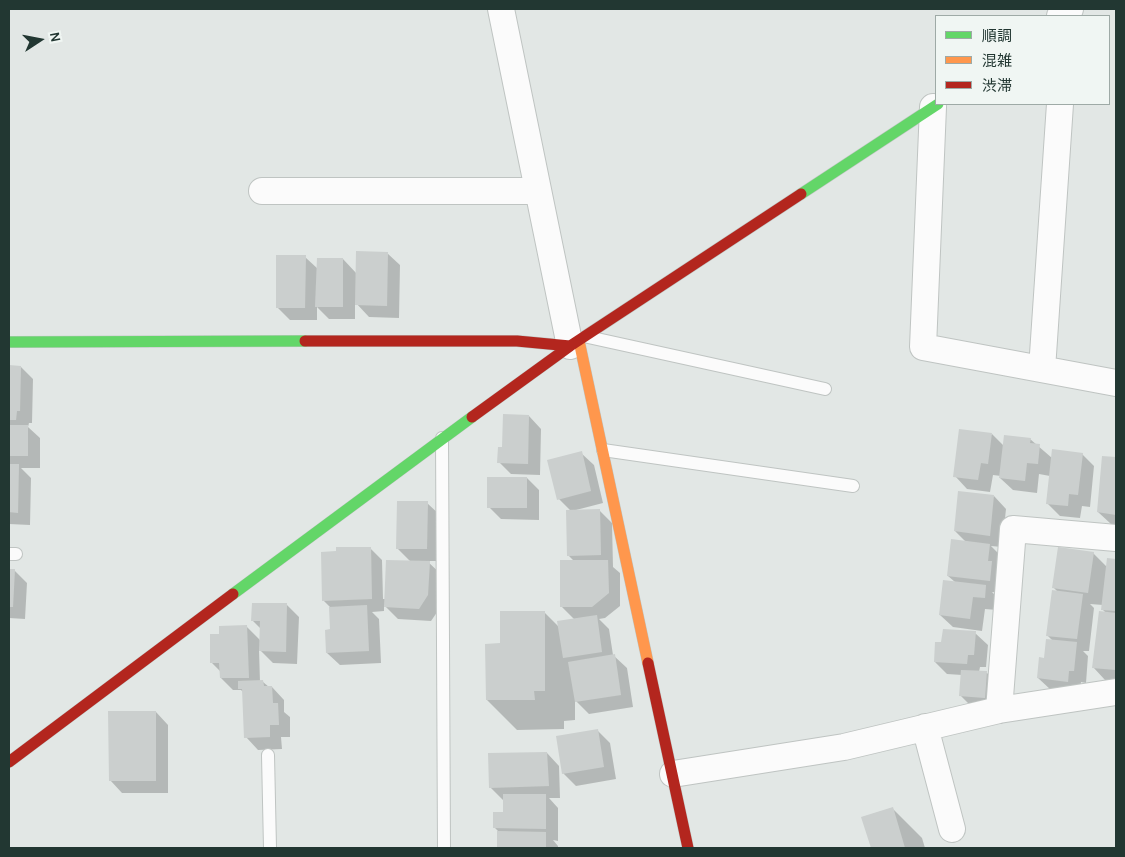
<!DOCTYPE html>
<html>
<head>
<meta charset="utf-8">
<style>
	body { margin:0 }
	#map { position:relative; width:1125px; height:857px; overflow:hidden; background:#e2e7e5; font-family:Karla,"Noto Sans JP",sans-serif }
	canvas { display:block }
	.frame { position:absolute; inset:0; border:10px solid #223732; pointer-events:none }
	.legend { position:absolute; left:935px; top:15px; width:175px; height:90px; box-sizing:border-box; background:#f0f6f3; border:1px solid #9eaaa6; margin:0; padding:6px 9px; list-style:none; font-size:15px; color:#223732 }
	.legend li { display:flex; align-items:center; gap:10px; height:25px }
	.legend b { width:25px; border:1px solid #9eaaa6 }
	.north { position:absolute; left:15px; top:15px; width:50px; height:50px; -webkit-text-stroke:4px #f0f6f3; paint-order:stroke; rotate:79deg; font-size:14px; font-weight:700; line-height:20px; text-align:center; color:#223732 }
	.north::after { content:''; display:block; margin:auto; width:18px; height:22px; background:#223732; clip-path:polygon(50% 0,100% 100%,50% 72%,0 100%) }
</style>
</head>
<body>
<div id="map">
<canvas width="1125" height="857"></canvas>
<div class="frame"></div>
<ul class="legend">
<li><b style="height:6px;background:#63d668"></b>順調</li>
<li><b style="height:6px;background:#ff974d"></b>混雑</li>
<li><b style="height:6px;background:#b3261e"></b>渋滞</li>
</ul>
<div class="north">N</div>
</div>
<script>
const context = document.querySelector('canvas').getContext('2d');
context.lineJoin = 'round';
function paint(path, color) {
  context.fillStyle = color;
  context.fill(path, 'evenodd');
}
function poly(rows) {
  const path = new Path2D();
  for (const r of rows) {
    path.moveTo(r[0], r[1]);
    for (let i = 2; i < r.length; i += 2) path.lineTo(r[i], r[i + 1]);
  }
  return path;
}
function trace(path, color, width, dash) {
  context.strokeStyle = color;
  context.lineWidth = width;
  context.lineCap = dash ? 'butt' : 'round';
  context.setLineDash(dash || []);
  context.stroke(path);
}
const shadow = poly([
	[387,253,400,265,399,318,369,317,355,302,355,319,329,319,317,307,317,320,290,320,277,307,305,257,318,269,343,259,357,274],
	[9,366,21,367,33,379,32,423,29,423,28,427,40,438,40,468,21,468,31,478,30,525,9,524],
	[529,416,541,429,540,475,511,474,499,462,504,449],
	[992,434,1004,446,1030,439,1052,458,1082,454,1094,466,1090,507,1082,506,1080,518,1060,516,1047,503,1050,476,1039,474,1037,493,1013,490,1000,478,1001,476,993,475,990,492,967,489,955,476],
	[581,453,594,465,603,503,576,510,600,511,612,523,613,567,620,573,620,606,605,618,599,619,609,629,613,655,627,668,633,707,589,714,575,700,575,720,564,721,564,729,517,730,487,700,501,645,544,612,560,628,575,620,562,607,574,561,568,555,571,511,559,499],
	[1103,457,1116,458,1116,525,1111,524,1098,512],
	[527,478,539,490,539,520,501,519,489,507],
	[994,496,1006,509,1002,547,991,546,1002,557,1002,593,992,592,998,598,997,610,985,609,982,631,953,627,940,615,955,582,948,576,966,542,955,531],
	[427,503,440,515,439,561,427,561,442,575,440,608,431,621,398,619,384,605,384,611,372,612,379,619,381,663,340,665,327,653,331,631,330,607,323,600,370,548,382,560,383,599,386,599,411,562,397,548],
	[1093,553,1107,567,1108,559,1116,560,1116,681,1105,680,1093,667,1106,613,1102,609,1103,605,1090,604,1094,608,1089,651,1083,651,1088,656,1086,683,1081,682,1080,693,1051,690,1038,678,1053,641,1047,635,1058,592,1053,587],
	[9,570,14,570,27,583,25,619,9,618],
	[286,604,299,617,297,664,273,663,259,649,260,682,263,682,269,687,272,687,284,700,284,712,290,717,290,737,281,737,282,749,258,750,246,737,244,693,241,690,233,690,221,678,221,672,212,663,220,635,246,626,261,641,261,629,253,621],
	[975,633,988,645,986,667,980,667,979,672,987,673,999,685,997,710,973,708,961,696,962,675,947,674,935,662,943,644],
	[156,712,168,725,168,793,122,793,110,780],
	[597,730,610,743,616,779,576,786,563,773],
	[547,753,559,766,560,798,549,798,558,808,558,841,553,840,558,846,558,848,498,848,498,831,494,827,504,813,505,800,503,800,490,787],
	[892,808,922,838,925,848,872,848,863,817]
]);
const building = poly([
	[356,251,388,252,387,306,355,305],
	[276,255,306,255,305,308,276,308],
	[317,258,343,258,343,307,315,307],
	[9,365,21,366,20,411,17,411,16,420,9,420],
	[503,414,529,415,528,464,497,463,498,447,502,447],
	[9,425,28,425,28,456,9,456],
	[959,429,992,433,988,464,981,463,978,480,953,477],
	[1004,435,1031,438,1030,443,1040,444,1038,464,1027,463,1025,481,999,478],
	[1052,449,1083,453,1078,495,1069,494,1068,506,1046,504],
	[582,451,591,491,557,500,547,460],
	[1102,456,1116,457,1116,515,1097,512],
	[9,464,19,464,18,513,9,512],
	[487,477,527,477,527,508,487,508],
	[958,491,994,495,990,536,954,531],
	[397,501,428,501,427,549,396,549],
	[600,509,601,555,567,556,566,510],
	[951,539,990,544,988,561,992,561,990,581,947,576],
	[336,547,371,547,372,599,322,601,321,552,336,551],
	[1058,547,1094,552,1088,593,1052,588],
	[1107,558,1116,559,1116,611,1101,610],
	[386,560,430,561,428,595,419,609,384,607],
	[560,560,608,560,609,593,592,607,560,607],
	[9,569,15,569,13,607,9,607],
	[943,580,986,585,985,598,973,597,970,619,939,615],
	[1052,590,1083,594,1077,639,1046,636],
	[252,603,287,603,286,652,259,651,260,621,251,621],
	[367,605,369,651,326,653,325,630,330,629,329,607],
	[500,611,545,611,545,691,534,691,535,700,486,700,485,644,500,643],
	[1099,611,1116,613,1116,670,1092,668],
	[597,615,602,652,563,658,557,621],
	[247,625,249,678,220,678,219,663,210,663,210,634,219,634,219,626],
	[943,629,976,631,974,655,968,655,967,664,934,662,935,642,941,642],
	[1046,639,1077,642,1074,671,1069,671,1068,682,1037,678,1039,657,1044,658],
	[615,654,621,695,575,702,568,662],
	[961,670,987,671,985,698,959,696],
	[263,680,264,686,272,686,273,703,278,703,279,725,270,725,270,737,244,738,242,689,238,689,238,681],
	[108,711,156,711,156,781,109,781],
	[598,729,604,767,562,774,556,736],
	[547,752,549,786,489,788,488,753],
	[503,794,546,794,546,829,493,828,493,812,503,812],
	[893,807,905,848,871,848,861,817],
	[497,831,546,832,546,848,497,848]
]);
const lane = poly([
	[588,337,825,389],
	[442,438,444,848],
	[603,450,853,486],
	[9,554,16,554],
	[268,755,270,848]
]);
const street = poly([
	[501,9,570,346],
	[1060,16,1070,9],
	[933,107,923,347,1116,383],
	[262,191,538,191],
	[1042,369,1060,104],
	[999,710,1013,529,1116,538],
	[925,727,952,829],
	[673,774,844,747,999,710,1116,692]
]);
const fast = poly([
	[801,194,938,104],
	[9,342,305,341],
	[233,594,472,417]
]);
const slow = poly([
	[579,341,648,663]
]);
const jam = poly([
	[305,341,517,341,570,346],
	[472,417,570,346,801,194],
	[648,663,688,848],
	[9,762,233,594]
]);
paint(shadow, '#0003');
paint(building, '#cbcfce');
trace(lane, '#bfc4c2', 14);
trace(street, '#bfc4c2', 28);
trace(fast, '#bec5c2', 12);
trace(slow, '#bec5c2', 12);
trace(jam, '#bec5c2', 12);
trace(lane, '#fbfbfb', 12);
trace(street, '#fbfbfb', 26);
trace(fast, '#63d668', 11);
trace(slow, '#ff974d', 11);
trace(jam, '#b3261e', 11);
</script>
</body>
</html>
